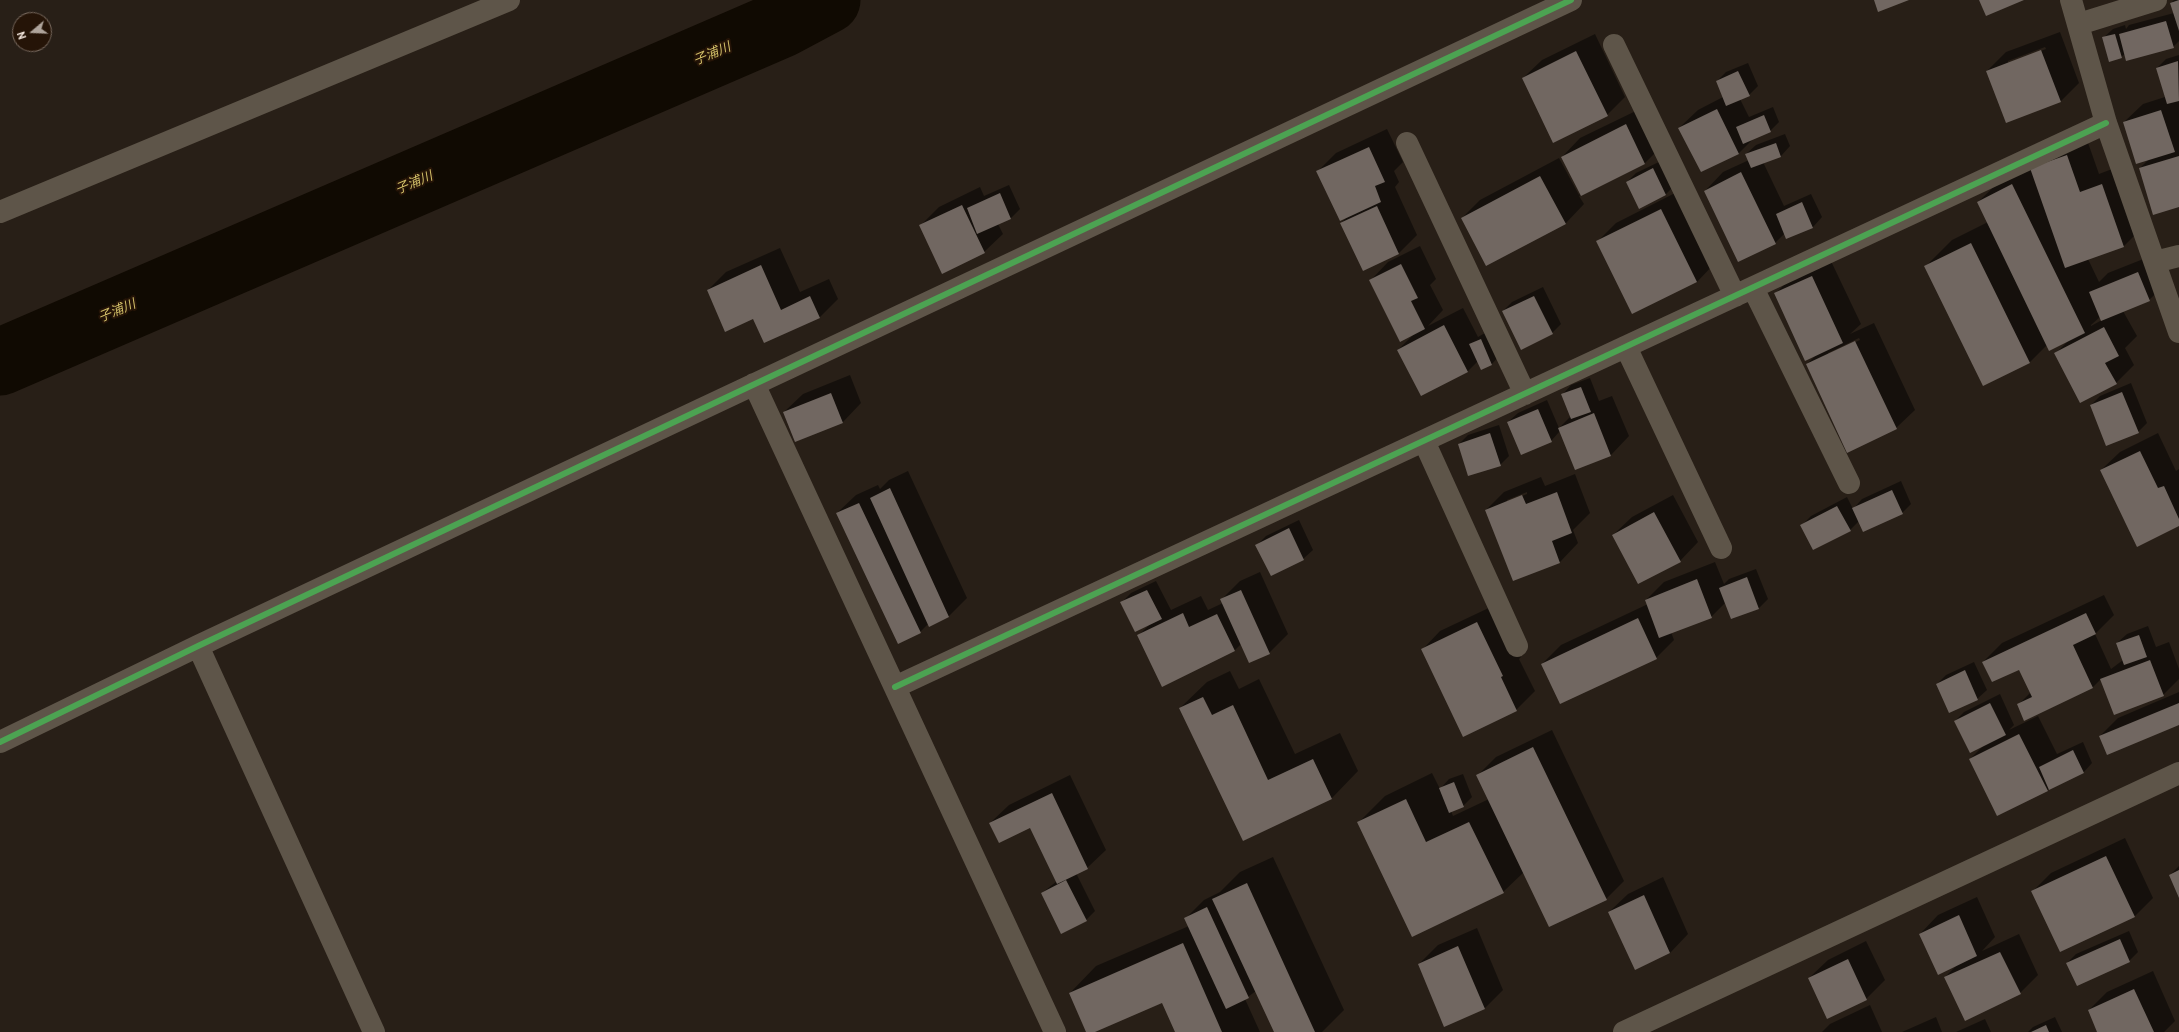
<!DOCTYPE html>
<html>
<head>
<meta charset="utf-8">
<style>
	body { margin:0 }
	#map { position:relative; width:2179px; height:1032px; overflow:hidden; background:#281f17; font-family:"PT Sans",sans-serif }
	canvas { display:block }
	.north { position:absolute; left:12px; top:12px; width:40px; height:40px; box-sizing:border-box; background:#251407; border:1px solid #796a5f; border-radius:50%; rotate:251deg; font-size:11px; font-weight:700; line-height:16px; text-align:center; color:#f8ebe2 }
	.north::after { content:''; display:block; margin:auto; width:14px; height:18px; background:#afa49b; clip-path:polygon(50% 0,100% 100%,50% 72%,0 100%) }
</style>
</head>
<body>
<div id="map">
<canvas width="2179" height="1032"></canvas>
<div class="north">N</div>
</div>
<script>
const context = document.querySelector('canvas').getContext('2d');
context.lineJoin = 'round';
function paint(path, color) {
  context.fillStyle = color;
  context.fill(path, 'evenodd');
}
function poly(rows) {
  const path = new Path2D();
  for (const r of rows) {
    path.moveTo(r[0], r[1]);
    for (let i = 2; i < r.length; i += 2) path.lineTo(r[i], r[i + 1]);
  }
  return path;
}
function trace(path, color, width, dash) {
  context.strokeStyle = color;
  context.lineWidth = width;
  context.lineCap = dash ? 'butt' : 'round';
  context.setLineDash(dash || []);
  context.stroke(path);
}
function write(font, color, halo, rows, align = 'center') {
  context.font = font + ' "PT Sans","Noto Sans JP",sans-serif';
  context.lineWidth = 4;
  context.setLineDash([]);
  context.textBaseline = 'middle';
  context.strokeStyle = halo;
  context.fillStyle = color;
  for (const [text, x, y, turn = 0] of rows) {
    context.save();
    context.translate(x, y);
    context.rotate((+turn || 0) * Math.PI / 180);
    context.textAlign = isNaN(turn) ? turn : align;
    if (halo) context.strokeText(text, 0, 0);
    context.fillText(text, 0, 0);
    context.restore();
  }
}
const shadow = poly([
	[2174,0,2179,0,2179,41,2173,47,2125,54,2121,57,2103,38,2113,29,2125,25,2126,29,2129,25,2174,13,2171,3],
	[2060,32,2079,83,2061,101,1987,71,2006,52],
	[2045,47,2046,49,2008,63,2008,61],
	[1595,34,1625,97,1607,115,1523,78,1542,60],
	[2179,55,2179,206,2140,168,2149,159,2124,122,2143,104,2165,97,2157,68,2166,59],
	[1748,63,1758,86,1749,95,1740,99,1749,117,1773,107,1779,122,1770,131,1754,138,1739,153,1701,171,1679,128,1698,110,1723,97,1717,81,1726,72],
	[1644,107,1663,145,1645,163,1579,196,1584,204,1566,223,1487,265,1462,218,1480,200,1559,158,1579,195,1580,194,1562,157,1580,138],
	[1387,129,1403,162,1394,171,1399,182,1395,187,1417,235,1399,253,1341,223,1348,216,1318,171,1336,153],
	[1785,134,1790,146,1781,156,1763,162,1784,206,1811,194,1822,217,1813,227,1787,238,1785,233,1775,243,1705,191,1723,172,1749,160,1746,154,1756,145],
	[2086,137,2099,174,2120,166,2142,228,2124,246,2088,259,2099,282,2108,273,2156,254,2168,282,2149,300,2123,311,2137,336,2125,348,2134,365,2116,383,2055,354,2068,341,2047,345,2029,363,1926,266,1952,240,1988,222,1978,202,2005,176],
	[2100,317,2102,320,2091,326,2091,325],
	[1663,160,1675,185,1666,194,1639,207,1627,182,1636,173],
	[1009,185,1020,209,1011,218,998,224,1003,234,984,252,920,226,939,207,980,187,984,196],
	[1679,191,1715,263,1697,282,1598,241,1616,223],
	[1420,246,1436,279,1430,285,1443,310,1428,326,1463,308,1478,337,1490,330,1500,355,1491,365,1478,361,1468,371,1421,395,1398,350,1414,334,1370,281,1388,262],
	[780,248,800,292,829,279,838,299,820,317,764,342,753,318,708,290,726,272],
	[1830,259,1861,324,1850,334,1874,323,1915,410,1896,428,1807,364,1817,354,1775,294,1794,275],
	[1859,338,1860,340,1828,355,1828,353],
	[1543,287,1561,324,1552,333,1503,311,1512,302],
	[850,375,861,403,843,422,796,441,784,412,803,394],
	[1590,378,1599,401,1612,396,1629,436,1611,455,1576,469,1560,431,1551,441,1508,422,1518,413,1547,400,1559,428,1571,416,1562,395,1571,385],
	[2131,383,2147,423,2138,432,2091,405,2100,396],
	[1499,425,1509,456,1500,465,1459,444,1468,435],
	[2158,433,2176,471,2179,469,2179,525,2101,470,2120,452],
	[908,471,967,598,949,616,929,623,920,632,837,513,856,495,878,485,880,489,889,480],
	[1575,474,1590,513,1573,530,1578,543,1560,562,1513,580,1486,510,1504,492,1541,477,1545,486],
	[1527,492,1527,494,1507,502,1507,500],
	[1901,481,1911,504,1902,513,1859,521,1850,530,1802,525,1811,516,1847,497,1853,509,1862,499],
	[1673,495,1698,542,1680,561,1613,535,1632,517],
	[1299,520,1313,550,1303,559,1257,545,1266,536],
	[1715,562,1724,584,1729,579,1756,569,1768,599,1759,608,1731,618,1725,603,1711,617,1671,632,1674,640,1656,658,1542,664,1561,645,1648,604,1646,600,1664,582],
	[1260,572,1288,634,1269,653,1241,644,1235,650,1139,635,1149,625,1121,603,1131,593,1156,581,1171,610,1201,596,1208,610,1223,603,1221,600,1240,581],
	[2104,595,2114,615,2095,634,2111,669,2123,660,2117,643,2127,634,2148,626,2156,647,2169,642,2179,669,2179,679,2163,695,2101,679,2093,687,2025,720,2018,705,2031,692,2020,668,1983,662,2002,643],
	[1495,605,1521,657,1519,659,1535,691,1516,710,1422,650,1440,631],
	[1974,662,1987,690,1977,699,1937,684,1946,675],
	[1230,671,1239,689,1259,679,1295,754,1340,733,1358,771,1332,798,1244,840,1180,708,1207,682],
	[2179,692,2179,724,2100,736,2118,718],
	[2000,694,2014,725,2009,730,2038,716,2057,754,2083,742,2092,763,2083,773,2047,790,1970,759,1984,745,1955,721,1964,712],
	[1552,730,1624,881,1606,899,1524,872,1503,892,1359,822,1385,796,1432,773,1440,789,1449,779,1463,774,1472,797,1463,806,1451,811,1453,816,1489,799,1478,775,1496,757],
	[1070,775,1106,850,1087,868,1076,873,1095,911,1086,920,1042,893,1057,881,1031,827,990,823,1009,805],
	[2125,838,2153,898,2135,916,2061,951,2033,891,2051,873],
	[1273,857,1344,1010,1322,1032,1275,1032,1256,991,1245,999,1260,1032,1176,1032,1163,1001,1093,1032,1087,1032,1070,993,1096,966,1189,926,1185,919,1204,900,1220,892,1240,872],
	[2179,866,2179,895,2170,875],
	[1663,877,1688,934,1670,953,1609,912,1628,894],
	[1977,897,1995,937,1982,951,2019,934,2038,975,2020,993,1945,977,1957,965,1920,934,1938,915],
	[1477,928,1503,990,1485,1008,1419,964,1438,945],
	[2129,931,2138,952,2129,961,2067,963,2076,954],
	[1866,941,1885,980,1866,999,1809,978,1828,960],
	[2153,971,2175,1021,2164,1032,2098,1032,2089,1010,2107,992],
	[1870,1005,1882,1032,1822,1032,1830,1024],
	[1936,1017,1942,1032,1902,1032],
	[2055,1017,2062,1032,2028,1032,2033,1027],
	[1985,1019,1991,1032,1956,1032]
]);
const river = poly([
	[0,362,782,24,827,0]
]);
const building = poly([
	[1874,0,1909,0,1878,12],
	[1979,0,2024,0,1986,16],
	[2179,0,2179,31,2170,3],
	[2166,21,2174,48,2126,61,2119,34],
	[2115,34,2122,58,2109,62,2102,37],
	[2041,50,2061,102,2006,123,1986,71],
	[1576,51,1608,116,1553,143,1522,78],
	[2178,61,2179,101,2167,104,2156,68],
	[1738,71,1750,96,1726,106,1716,81],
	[1717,109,1739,154,1701,172,1678,128],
	[2161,110,2175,152,2136,164,2123,122],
	[1764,115,1771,132,1743,144,1736,127],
	[1626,124,1645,164,1581,196,1561,157],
	[1776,143,1781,157,1751,168,1745,154],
	[1369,147,1385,182,1375,186,1381,202,1340,221,1316,171],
	[2067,155,2080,192,2102,184,2124,247,2065,268,2030,168],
	[2179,156,2179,207,2153,215,2139,168],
	[1653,168,1666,195,1639,209,1626,182],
	[1741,172,1776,244,1738,262,1704,191],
	[1540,176,1566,224,1486,266,1461,218],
	[2012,184,2085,333,2049,351,1977,202],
	[1000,193,1011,219,977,234,967,208],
	[1802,202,1813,228,1786,239,1776,214],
	[962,205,985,253,942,274,919,225],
	[1377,206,1399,254,1363,271,1340,223],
	[1661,209,1697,282,1632,314,1596,241],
	[1971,243,2030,363,1983,386,1924,266],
	[1401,264,1418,298,1411,301,1425,329,1400,342,1369,280],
	[761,265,781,310,810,296,820,318,764,343,753,319,725,332,707,290],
	[2138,272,2150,301,2101,321,2089,292],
	[1812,276,1843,343,1805,361,1774,293],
	[1534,296,1553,334,1521,350,1502,311],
	[1444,325,1468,372,1421,396,1397,350],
	[2104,327,2119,356,2105,363,2117,384,2080,403,2054,353],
	[1481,339,1492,365,1481,370,1469,344],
	[1855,341,1897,429,1847,453,1806,364],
	[1581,387,1591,412,1571,419,1561,394],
	[2122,392,2139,433,2106,446,2090,405],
	[831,393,843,423,795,442,783,412],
	[1538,409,1552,442,1521,455,1507,422],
	[1594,413,1611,456,1575,470,1558,428],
	[1490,433,1501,466,1468,476,1458,444],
	[2140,451,2158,488,2164,486,2179,519,2179,526,2137,547,2100,470],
	[890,488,949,617,929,627,870,498],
	[1892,490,1903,514,1863,532,1852,508],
	[1557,492,1572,533,1552,541,1560,563,1513,581,1485,510,1522,495,1526,504],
	[859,503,921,633,898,644,836,513],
	[1837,506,1851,531,1813,550,1800,525],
	[1654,512,1681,562,1638,584,1612,535],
	[1289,528,1304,560,1271,576,1255,545],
	[1747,577,1759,609,1731,619,1719,588],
	[1697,579,1712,618,1659,638,1645,600],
	[1147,590,1162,619,1135,632,1120,602],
	[1241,590,1270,654,1249,663,1220,599],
	[1183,613,1189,627,1217,614,1235,651,1162,687,1137,635],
	[2086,613,2096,634,2073,645,2093,688,2024,721,2017,704,2032,697,2019,670,1992,682,1982,662],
	[1638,618,1657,659,1560,704,1541,664],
	[1477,622,1503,676,1501,677,1517,711,1463,737,1421,649],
	[2139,635,2147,657,2124,665,2116,643],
	[2150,660,2164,696,2114,715,2100,679],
	[1965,670,1978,700,1949,713,1936,684],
	[1203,697,1212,715,1233,705,1268,780,1313,759,1332,799,1243,841,1179,708],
	[1990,703,2006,735,1970,753,1954,721],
	[2179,703,2179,725,2107,755,2099,736],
	[2019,734,2048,791,1997,816,1969,759],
	[1533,747,1607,900,1549,927,1476,775],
	[2073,750,2084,773,2049,790,2039,767],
	[1454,782,1464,807,1449,813,1439,788],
	[1052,793,1088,869,1057,884,1030,828,999,843,989,823],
	[1406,799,1426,842,1469,822,1504,893,1412,937,1357,822],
	[2106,856,2135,917,2060,952,2031,891],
	[2179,870,2179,898,2169,875],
	[1066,880,1087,921,1061,934,1041,893],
	[1247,883,1315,1032,1274,1032,1212,899],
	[1644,895,1670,953,1635,970,1608,912],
	[1207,907,1249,998,1226,1009,1184,918],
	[1959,915,1977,956,1938,975,1919,934],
	[2120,939,2130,962,2077,986,2066,963],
	[1183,943,1222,1032,1175,1032,1162,1003,1095,1032,1086,1032,1069,993],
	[1458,946,1485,1009,1444,1027,1418,964],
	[2000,952,2021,994,1965,1021,1944,977],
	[1848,959,1867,1000,1827,1019,1808,978],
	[2134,989,2154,1032,2097,1032,2088,1010],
	[2046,1025,2049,1032,2031,1032]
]);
const minor = poly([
	[2071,0,2106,123,2179,332],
	[2079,24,2156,0],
	[1614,45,1735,296],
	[1407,143,1525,394],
	[2155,262,2179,256],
	[1753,288,1849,483],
	[1626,347,1721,548],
	[754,384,1055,1032],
	[1424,441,1517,646],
	[198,646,374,1032],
	[895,687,2106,123],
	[0,742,198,646,1571,0]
]);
const tertiary = poly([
	[0,212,509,0],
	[1624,1032,2179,773]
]);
const cycleway = poly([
	[895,687,2106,123],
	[0,742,198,646,1571,0]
]);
const waterNames = [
	["子浦川",712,54,-23],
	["子浦川",414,183,-23],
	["子浦川",117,311,-23]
];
paint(shadow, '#0007');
trace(river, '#100a02', 67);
paint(building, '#716761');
trace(minor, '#5e5549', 22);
trace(tertiary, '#5e5549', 22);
trace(cycleway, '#4ca352', 6);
write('italic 13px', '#d2bf68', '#251407', waterNames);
</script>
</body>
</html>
